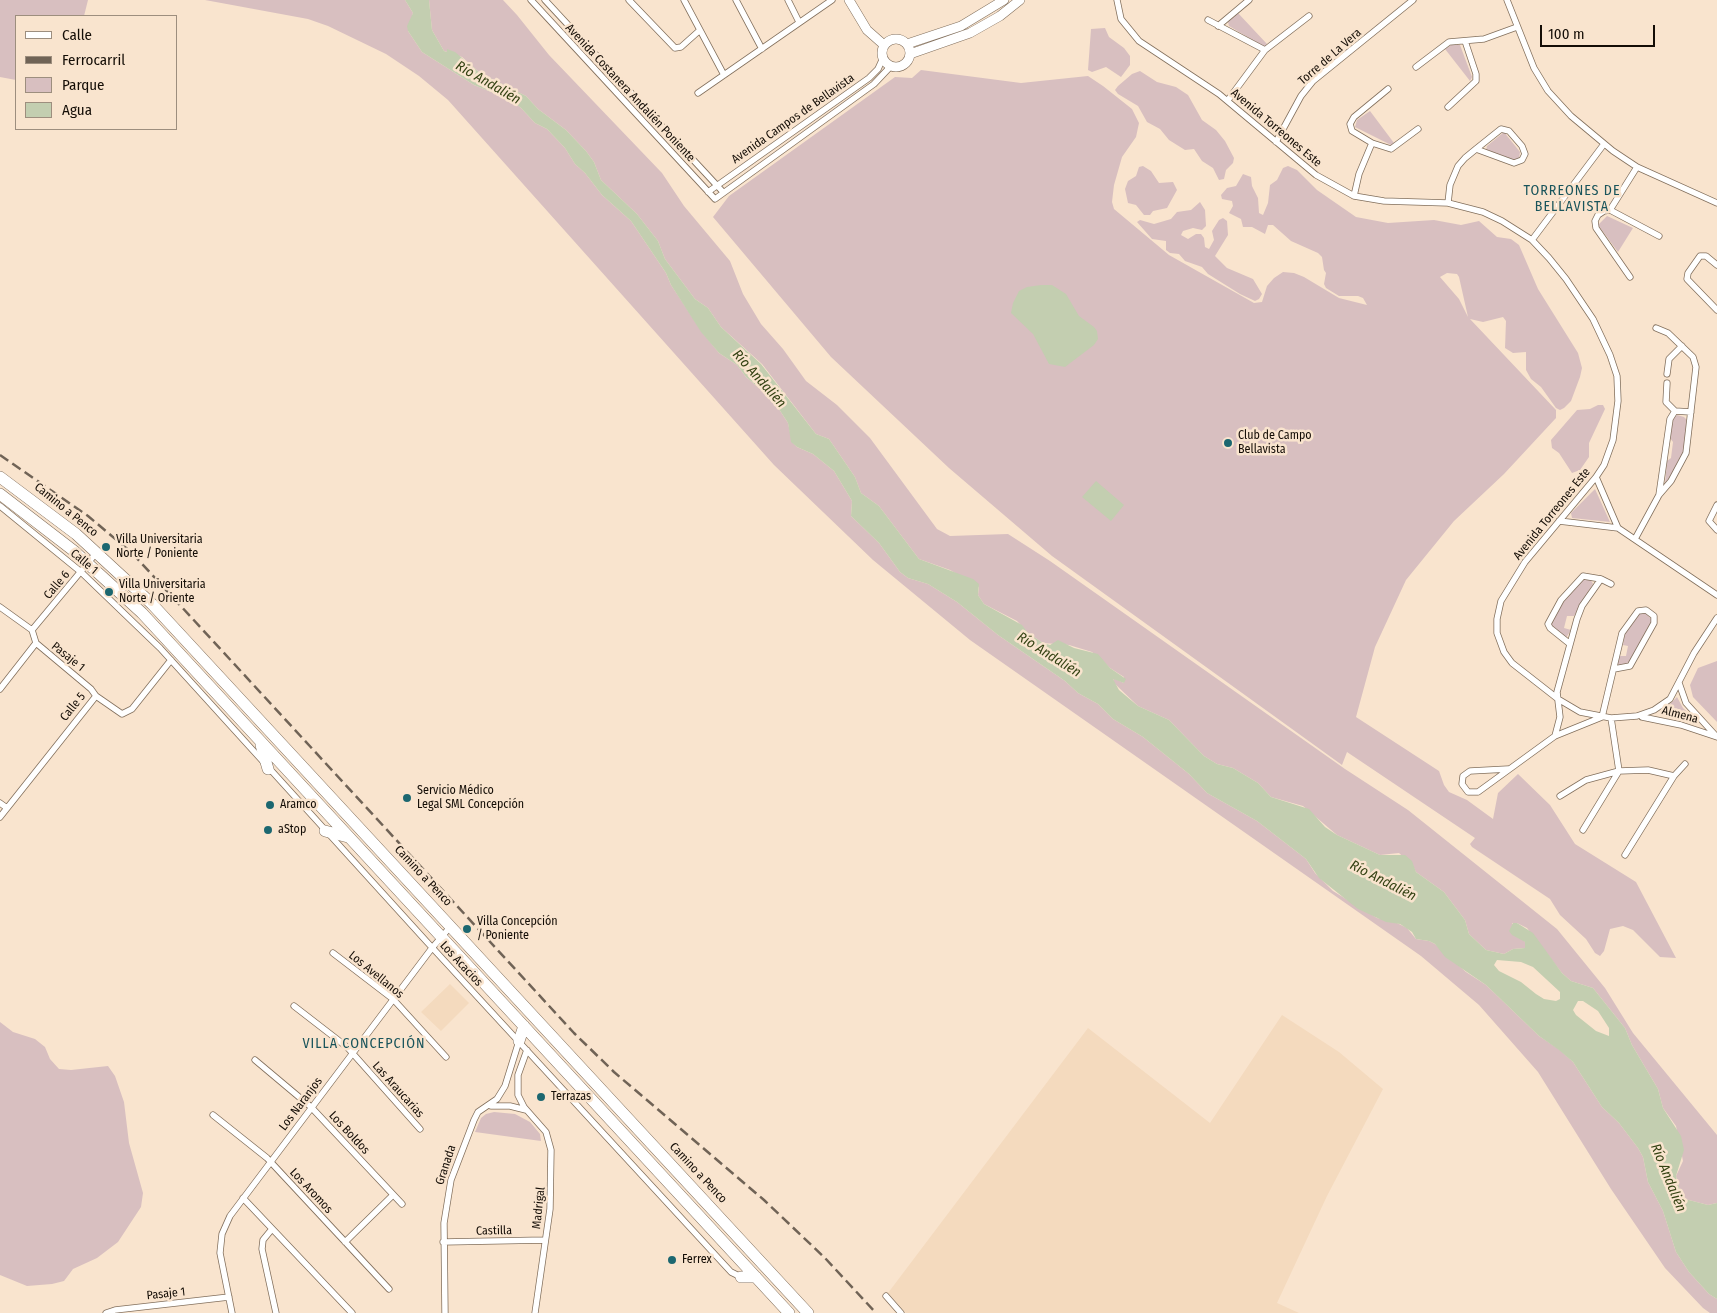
<!DOCTYPE html>
<html>
<head>
<meta charset="utf-8">
<style>
	body { margin:0 }
	#map { position:relative; width:1717px; height:1313px; overflow:hidden; background:#f9e4ce; font-family:"Fira Sans Condensed",sans-serif }
	canvas { display:block }
	.legend { position:absolute; left:15px; top:15px; width:162px; height:115px; box-sizing:border-box; background:#f9e4ce; border:1px solid #9d8e7e; margin:0; padding:6px 9px; list-style:none; font-size:15px; color:#140d06 }
	.legend li { display:flex; align-items:center; gap:10px; height:25px }
	.legend b { width:25px; border:1px solid #9d8e7e }
	.scale { position:absolute; left:1540px; top:25px; width:115px; height:22px; box-sizing:border-box; border:2px solid #140d06; border-top:0; padding-left:6px; font-size:15px; line-height:18px; white-space:nowrap; color:#140d06; -webkit-text-stroke:4px #f9e4ce; paint-order:stroke }
</style>
</head>
<body>
<div id="map">
<canvas width="1717" height="1313"></canvas>
<ul class="legend">
<li><b style="height:6px;background:#fff"></b>Calle</li>
<li><b style="height:6px;background:#706356"></b>Ferrocarril</li>
<li><b style="height:14px;background:#d8bfc0"></b>Parque</li>
<li><b style="height:14px;background:#c3ceb0"></b>Agua</li>
</ul>
<div class="scale">100 m</div>
</div>
<script>
const context = document.querySelector('canvas').getContext('2d');
context.lineJoin = 'round';
function paint(path, color) {
  context.fillStyle = color;
  context.fill(path, 'evenodd');
}
function poly(rows) {
  const path = new Path2D();
  for (const r of rows) {
    if (r.length === 3) {
      path.moveTo(r[0] + r[2], r[1]);
      path.arc(r[0], r[1], r[2], 0, 2 * Math.PI);
      continue;
    }
    path.moveTo(r[0], r[1]);
    for (let i = 2; i < r.length; i += 2) path.lineTo(r[i], r[i + 1]);
  }
  return path;
}
function trace(path, color, width, dash) {
  context.strokeStyle = color;
  context.lineWidth = width;
  context.lineCap = dash ? 'butt' : 'round';
  context.setLineDash(dash || []);
  context.stroke(path);
}
function write(font, color, halo, rows, align = 'center') {
  context.font = font + ' "Fira Sans Condensed",sans-serif';
  context.lineWidth = 5;
  context.setLineDash([]);
  context.textBaseline = 'middle';
  context.strokeStyle = halo;
  context.fillStyle = color;
  for (const [text, x, y, turn = 0] of rows) {
    context.save();
    context.translate(x, y);
    context.rotate((+turn || 0) * Math.PI / 180);
    context.textAlign = isNaN(turn) ? turn : align;
    if (halo) context.strokeText(text, 0, 0);
    context.fillText(text, 0, 0);
    context.restore();
  }
}
const built = poly([
	[450,984,469,1003,441,1031,421,1012],
	[1282,1015,1339,1052,1383,1089,1327,1196,1277,1303,1299,1313,906,1313,888,1293,1088,1028,1210,1123]
]);
const green = poly([
	[0,0,88,0,84,16,16,16,16,80,0,77],
	[205,0,405,0,413,13,408,31,422,52,474,85,511,100,521,108,535,123,547,129,565,148,575,164,585,173,602,195,631,221,666,273,671,285,702,332,719,353,737,365,746,377,773,400,788,423,792,442,797,447,813,454,834,471,852,501,851,516,879,543,900,572,908,578,928,584,957,602,998,635,1065,681,1078,693,1098,704,1113,719,1143,737,1189,774,1207,793,1257,821,1306,859,1315,873,1333,891,1377,918,1393,921,1407,928,1416,939,1429,941,1435,944,1466,972,1486,985,1539,1036,1560,1050,1573,1062,1602,1107,1619,1123,1638,1148,1643,1157,1648,1182,1663,1211,1676,1252,1689,1272,1709,1294,1717,1299,1717,1313,1710,1313,1703,1308,1665,1268,1611,1189,1538,1072,1479,1005,1421,956,970,640,873,560,774,465,448,100,419,76,386,54,328,26,308,19],
	[429,0,503,0,517,15,549,55,662,173,684,206,730,261,743,294,761,324,783,349,806,381,837,405,870,438,937,529,950,536,1008,534,1050,561,1345,769,1408,810,1557,929,1605,988,1633,1033,1717,1135,1717,1203,1708,1205,1685,1199,1681,1194,1676,1176,1683,1161,1676,1126,1663,1108,1658,1089,1632,1045,1625,1028,1593,988,1571,981,1562,973,1527,928,1517,923,1512,923,1525,942,1525,948,1513,949,1504,954,1486,950,1469,934,1465,920,1444,892,1416,872,1413,866,1399,853,1380,855,1337,835,1303,806,1271,797,1258,783,1233,768,1217,764,1204,756,1169,720,1138,706,1114,683,1113,678,1124,683,1124,677,1110,668,1092,652,1069,645,1043,643,1028,633,1017,621,984,604,978,595,979,587,950,570,919,559,879,506,861,493,855,477,829,439,816,434,762,364,721,327,708,308,695,299,665,259,658,241,637,214,601,180,594,162,586,151,566,130,538,109,526,96,480,73,462,57,444,51,432,30],
	[1238,13,1267,44,1264,47,1229,26,1228,22],
	[1105,28,1109,37,1124,48,1130,56,1130,65,1121,77,1106,67,1092,72,1088,70,1091,29],
	[1451,45,1460,45,1472,77,1470,81,1445,49],
	[921,70,1021,83,1088,76,1103,86,1132,109,1139,123,1136,137,1122,157,1114,185,1112,202,1114,209,1169,255,1254,303,1262,302,1267,286,1274,278,1283,272,1294,273,1304,277,1339,298,1367,305,1363,298,1358,296,1339,296,1326,288,1324,284,1326,273,1324,270,1322,257,1318,253,1291,241,1273,225,1268,225,1265,234,1252,227,1243,227,1241,219,1229,213,1233,206,1232,201,1222,199,1221,195,1227,188,1236,186,1243,174,1251,177,1252,186,1258,198,1259,213,1263,215,1268,203,1270,185,1277,180,1283,168,1288,166,1297,170,1317,190,1356,217,1388,223,1434,220,1461,225,1479,221,1497,237,1511,239,1519,245,1538,289,1578,353,1582,368,1580,377,1571,401,1564,408,1560,410,1556,408,1541,387,1531,379,1526,370,1526,352,1513,353,1505,348,1506,321,1503,317,1483,322,1470,319,1556,410,1556,418,1504,474,1454,521,1406,580,1375,647,1356,717,1439,771,1444,785,1449,792,1467,800,1493,819,1498,793,1518,774,1550,805,1575,844,1636,882,1676,958,1660,957,1633,930,1623,926,1610,929,1604,951,1600,956,1595,953,1586,939,1560,915,1550,899,1472,847,1470,844,1475,838,1347,752,1342,765,1052,556,949,468,831,357,713,217,729,196,895,77,912,78],
	[1447,273,1457,274,1459,277,1468,317,1459,299,1440,277],
	[1140,71,1157,82,1176,87,1188,95,1202,120,1216,130,1225,141,1234,158,1233,163,1226,170,1224,179,1219,180,1213,168,1202,161,1194,149,1185,150,1169,140,1160,129,1147,122,1138,106,1118,94,1115,90,1118,86,1132,74],
	[1370,111,1394,143,1391,145,1355,127,1357,120],
	[1504,132,1520,152,1519,159,1509,159,1486,150,1487,146],
	[1143,166,1151,171,1159,183,1173,182,1177,190,1167,208,1153,211,1150,215,1144,215,1136,205,1128,203,1125,189,1128,181,1136,176,1139,167],
	[1200,202,1205,210,1206,226,1202,230,1193,228,1183,231,1181,235,1188,239,1196,234,1201,234,1204,238,1205,247,1209,249,1214,240,1212,231,1219,220,1223,218,1227,221,1228,235,1215,256,1227,268,1253,279,1262,294,1259,299,1255,301,1240,294,1208,274,1202,267,1185,261,1179,254,1170,253,1166,250,1166,241,1152,239,1137,222,1140,220,1154,224,1171,219,1177,212,1191,210],
	[1607,216,1633,228,1618,252,1598,225],
	[1598,405,1603,405,1605,409,1589,443,1589,457,1580,470,1572,473,1559,453,1552,448,1551,440,1577,410,1590,409],
	[1677,415,1684,417,1687,420,1684,452,1667,484,1665,484,1667,461,1671,458,1673,442,1670,438,1673,418],
	[1595,489,1610,522,1572,518,1571,513],
	[1582,578,1591,580,1593,584,1574,616,1567,616,1564,628,1571,630,1566,638,1552,626,1551,622,1565,598],
	[1644,611,1652,620,1629,664,1620,666,1617,663,1619,656,1626,656,1628,646,1623,645,1625,633,1639,612],
	[1717,661,1717,722,1693,697,1690,685,1698,668],
	[1677,697,1683,708,1696,720,1694,723,1660,714],
	[0,1022,13,1032,35,1039,45,1047,50,1059,59,1069,71,1070,108,1066,115,1076,124,1102,129,1143,143,1193,141,1207,118,1242,97,1258,73,1269,64,1281,52,1284,27,1286,0,1275],
	[494,1112,515,1114,530,1122,540,1134,541,1141,475,1132,481,1118,486,1114]
]);
const water = poly([
	[405,0,429,0,432,30,444,51,447,52,447,49,455,52,480,73,526,96,538,109,566,130,586,151,594,162,601,180,637,214,658,241,665,259,695,299,708,308,721,327,761,364,816,434,829,439,855,477,861,493,879,506,919,559,973,579,979,584,978,595,984,604,1022,625,1028,633,1043,643,1050,645,1058,640,1074,648,1098,654,1110,668,1126,679,1124,683,1113,679,1119,690,1138,706,1169,720,1204,756,1217,764,1233,768,1258,783,1271,797,1309,809,1325,827,1337,835,1380,855,1405,855,1412,861,1416,872,1444,892,1465,920,1469,934,1486,950,1504,954,1513,949,1525,948,1525,942,1512,935,1509,931,1513,923,1517,923,1533,933,1562,973,1571,981,1593,988,1625,1028,1632,1045,1658,1089,1663,1108,1681,1136,1684,1150,1676,1176,1681,1194,1685,1199,1708,1205,1717,1203,1717,1299,1709,1294,1689,1272,1676,1252,1663,1211,1648,1182,1643,1157,1638,1148,1619,1123,1602,1107,1573,1062,1559,1050,1539,1036,1486,985,1445,957,1435,944,1429,941,1416,939,1412,932,1400,924,1386,922,1358,909,1319,878,1306,859,1257,821,1207,793,1189,774,1143,737,1113,719,1098,704,1078,693,1065,681,998,635,957,602,928,584,908,578,900,572,879,543,851,516,852,501,834,471,813,454,797,447,791,442,788,423,773,400,746,377,737,365,719,353,701,332,671,285,666,273,631,221,602,195,585,173,575,164,565,148,547,129,535,123,521,108,511,100,474,85,422,52,408,31,407,26,413,13],
	[1497,960,1521,962,1533,967,1560,992,1560,999,1556,1001,1544,999,1536,994,1521,982,1499,971,1494,965],
	[1578,1001,1583,1001,1598,1011,1609,1028,1609,1036,1596,1031,1576,1015,1573,1010],
	[1041,285,1052,285,1066,294,1079,316,1094,327,1097,331,1098,339,1094,345,1065,367,1049,364,1033,334,1011,313,1013,303,1019,291,1027,287],
	[1096,481,1124,505,1111,521,1082,497]
]);
const street = poly([
	[531,0,715,199,874,84,891,66],
	[545,0,723,192],
	[629,0,675,48,681,47,700,30],
	[684,0,724,75],
	[736,0,762,49],
	[788,0,799,22],
	[1117,0,1121,19,1139,41,1219,94,1316,175,1354,196,1384,201,1448,203,1483,212,1502,221,1532,240,1549,258,1566,279,1593,319,1610,355,1617,376,1618,401,1613,440,1604,465,1596,477,1525,562,1501,601,1497,619,1497,633,1504,652,1512,663,1558,699,1580,712,1611,718,1637,716,1654,710,1670,699,1694,653,1717,618],
	[1507,0,1534,68,1548,91,1571,116,1613,151,1637,167,1717,203],
	[1208,20,1265,50],
	[1218,26,1249,0],
	[1416,67,1449,42,1484,39,1517,27],
	[1388,89,1354,117,1350,124,1352,131,1372,143,1391,149,1418,129],
	[698,93,832,0],
	[1228,100,1265,50,1309,16],
	[1448,107,1476,81,1476,74,1465,41],
	[1276,142,1301,96,1313,81,1413,0],
	[708,192,869,78,878,69,883,58],
	[1354,196,1359,174,1372,143],
	[1448,203,1450,185,1458,166,1465,158,1476,149,1501,129,1509,131,1522,146,1525,154,1522,160,1514,163,1476,149],
	[1610,210,1637,167],
	[1532,240,1604,144],
	[1717,265,1706,256,1700,256,1688,273,1687,279,1717,310],
	[1630,277,1596,228,1595,221,1598,215,1604,211,1610,210,1659,236],
	[1667,374,1669,359,1682,346],
	[1667,383,1666,402,1675,411,1691,412],
	[1596,477,1618,528],
	[1659,495,1670,419,1675,411],
	[1717,505,1709,521,1717,530],
	[0,506,81,572,160,648,427,942,731,1272,741,1277],
	[1559,521,1618,528,1717,595],
	[1635,539,1659,495,1671,481,1686,453,1696,367,1693,357,1668,333,1656,328],
	[0,607,32,630],
	[32,630,36,643,91,689,96,696,122,714,132,709,171,660],
	[32,630,97,552],
	[1570,644,1550,628,1548,624,1561,600,1583,576,1601,579,1611,584],
	[1679,683,1686,703,1716,736],
	[0,689,36,643],
	[1642,717,1681,725,1717,737],
	[1555,736,1560,717,1557,692,1577,619,1582,606,1601,579],
	[1508,769,1470,771,1463,776,1462,784,1468,792,1478,792,1555,736,1602,717,1622,633,1638,611,1646,610,1654,616,1654,623,1630,666,1614,669],
	[1560,796,1586,780,1619,771,1648,770,1674,776],
	[0,803,7,808],
	[0,817,96,696],
	[1583,830,1619,771,1611,718],
	[1625,855,1674,776,1685,764],
	[333,953,393,999,446,1057],
	[294,1006,347,1047,420,1129],
	[527,1050,518,1075,518,1095,524,1107,546,1132,551,1150,550,1209,535,1313],
	[255,1060,311,1107,402,1204],
	[491,1106,510,1106,526,1110],
	[213,1115,267,1158,389,1289],
	[243,1198,352,1313],
	[272,1229,263,1240,262,1249,276,1313],
	[345,1242,393,1195],
	[443,1242,545,1240],
	[886,1296,901,1313],
	[106,1313,115,1310,229,1297],
	[232,1313,220,1253,222,1234,230,1216,432,948,451,926],
	[445,1313,444,1223,451,1180,474,1120,478,1112,497,1099,505,1086,519,1041]
]);
const secondary = poly([
	[849,0,867,30,884,45],
	[896,53,14],
	[907,44,961,26,1004,0],
	[910,54,970,33,1000,16,1020,0]
]);
const highway = poly([
	[0,477,76,534,152,604,808,1313],
	[0,494,74,551,142,613,789,1313],
	[261,745,268,769],
	[325,831,348,837],
	[519,1041,524,1026],
	[741,1277,756,1277]
]);
const rail = poly([
	[0,455,88,516,132,553,574,1033,614,1072,764,1200,825,1258,876,1313]
]);
const markers = [
	[1228,443,5,"#1c6770"],
	[106,547,5,"#1c6770"],
	[109,592,5,"#1c6770"],
	[407,798,5,"#1c6770"],
	[270,805,5,"#1c6770"],
	[268,830,5,"#1c6770"],
	[467,929,5,"#1c6770"],
	[541,1097,5,"#1c6770"],
	[672,1260,5,"#1c6770"]
];
const streetNames = [
	["Torre de La Vera",1330,57,-41],
	["Avenida Costanera Andalién Poniente",630,93,47],
	["Avenida Campos de Bellavista",793,119,-35],
	["Avenida Torreones Este",1276,128,40],
	["Camino a Penco",66,510,39],
	["Avenida Torreones Este",1552,514,-51],
	["Calle 1",84,562,40],
	["Calle 6",57,585,-50],
	["Pasaje 1",68,657,39],
	["Calle 5",73,707,-51],
	["Almena",1680,715,15],
	["Camino a Penco",423,876,47],
	["Los Acacios",461,964,47],
	["Los Avellanos",376,975,39],
	["Las Araucarias",398,1090,48],
	["Los Naranjos",301,1104,-53],
	["Los Boldos",349,1133,47],
	["Granada",446,1165,-72],
	["Camino a Penco",698,1173,47],
	["Los Aromos",311,1191,47],
	["Madrigal",539,1208,-84],
	["Castilla",494,1231,-1],
	["Pasaje 1",166,1294,-6]
];
const poiNames = [
	["Club de Campo",1238,436],
	["Bellavista",1238,450],
	["Villa Universitaria",116,540],
	["Norte / Poniente",116,554],
	["Villa Universitaria",119,585],
	["Norte / Oriente",119,599],
	["Servicio Médico",417,791],
	["Legal SML Concepción",417,805],
	["Aramco",280,805],
	["aStop",278,830],
	["Villa Concepción",477,922],
	["/ Poniente",477,936],
	["Terrazas",551,1097],
	["Ferrex",682,1260]
];
const waterNames = [
	["Río Andalién",488,83,30],
	["Río Andalién",759,379,48],
	["Río Andalién",1049,655,32],
	["Río Andalién",1383,881,27],
	["Río Andalién",1668,1178,68]
];
const neighbourhoodNames = [
	["TORREONES DE",1572,191],
	["BELLAVISTA",1572,207],
	["VILLA CONCEPCIÓN",364,1044]
];
paint(built, '#f4dabe');
paint(green, '#d8bfc0');
paint(water, '#c3ceb0');
trace(street, '#826f5c', 7);
trace(secondary, '#826f5c', 10);
trace(highway, '#826f5c', 12);
trace(street, '#fff', 5.5);
trace(secondary, '#fff', 9);
trace(highway, '#fff', 11);
trace(rail, '#706356', 2.5, [10, 5]);
for (const [x, y, r, color] of markers) {
  const dot = new Path2D();
  dot.arc(x, y, r, 0, 2 * Math.PI);
  context.fillStyle = color;
  context.fill(dot);
  trace(dot, '#f9e4ce', 2);
}
write('12px', '#140d06', '#f9e4ce', streetNames);
write('12px', '#140d06', '#f9e4ce', poiNames, 'left');
write('italic 14px', '#344213', '#f9e4ce', waterNames);
context.letterSpacing = '1px';
write('14px', '#19545b', '#f9e4ce', neighbourhoodNames);
context.letterSpacing = '0px';
</script>
</body>
</html>
